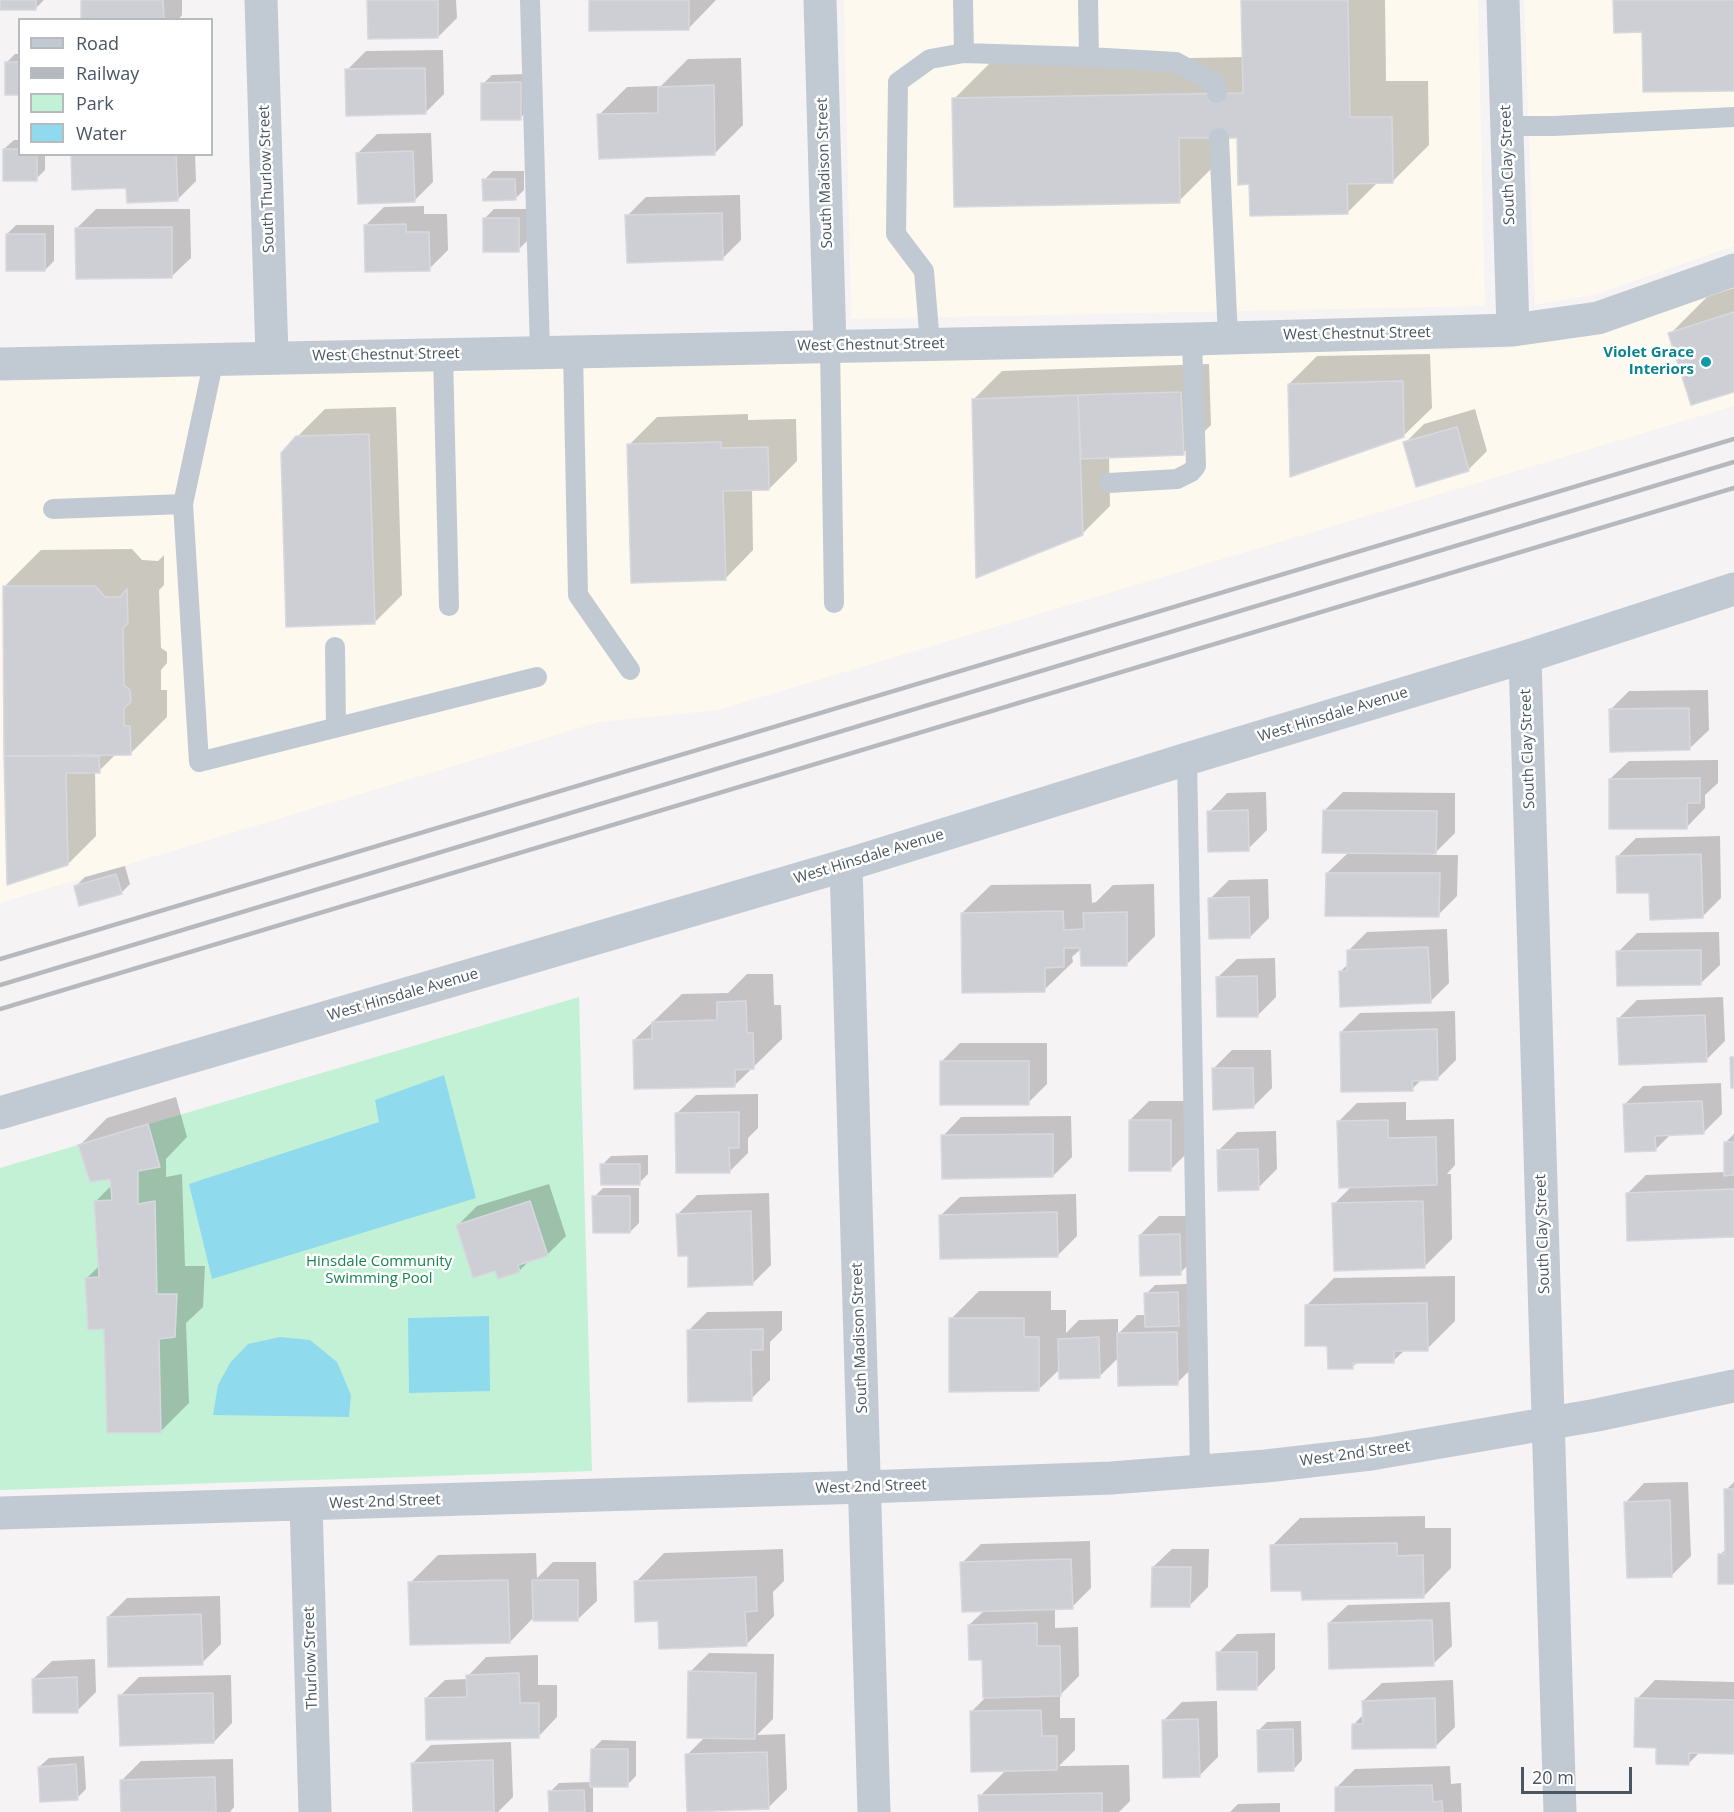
<!DOCTYPE html>
<html>
<head>
<meta charset="utf-8">
<style>
	body { margin:0 }
	#map { position:relative; width:1734px; height:1812px; overflow:hidden; background:#f5f3f3; font-family:"Open Sans",sans-serif }
	canvas { display:block }
	.legend { position:absolute; left:18px; top:18px; width:195px; height:138px; box-sizing:border-box; background:#fff; border:2px solid #b7bbc0; margin:0; padding:8px 10px; list-style:none; font-size:18px; color:#4a5661 }
	.legend li { display:flex; align-items:center; gap:12px; height:30px }
	.legend b { width:30px; border:2px solid #b7bbc0 }
	.scale { position:absolute; left:1521px; top:1767px; width:111px; height:27px; box-sizing:border-box; border:3px solid #4a5661; border-top:0; padding-left:8px; font-size:18px; line-height:21px; white-space:nowrap; color:#4a5661; -webkit-text-stroke:4px #fff; paint-order:stroke }
</style>
</head>
<body>
<div id="map">
<canvas width="1734" height="1812"></canvas>
<ul class="legend">
<li><b style="height:8px;background:#c1cad2"></b>Road</li>
<li><b style="height:8px;background:#b5b8bd"></b>Railway</li>
<li><b style="height:16px;background:#c3f1d5"></b>Park</li>
<li><b style="height:16px;background:#90daee"></b>Water</li>
</ul>
<div class="scale">20 m</div>
</div>
<script>
const context = document.querySelector('canvas').getContext('2d');
context.lineJoin = 'round';
function paint(path, color) {
  context.fillStyle = color;
  context.fill(path, 'evenodd');
}
function poly(rows) {
  const path = new Path2D();
  for (const r of rows) {
    path.moveTo(r[0], r[1]);
    for (let i = 2; i < r.length; i += 2) path.lineTo(r[i], r[i + 1]);
  }
  return path;
}
function trace(path, color, width, dash) {
  context.strokeStyle = color;
  context.lineWidth = width;
  context.lineCap = dash ? 'butt' : 'round';
  context.setLineDash(dash || []);
  context.stroke(path);
}
function write(font, color, halo, rows, align = 'center') {
  context.font = font + ' "Open Sans",sans-serif';
  context.lineWidth = 5;
  context.setLineDash([]);
  context.textBaseline = 'middle';
  context.strokeStyle = halo;
  context.fillStyle = color;
  for (const [text, x, y, turn = 0] of rows) {
    context.save();
    context.translate(x, y);
    context.rotate((+turn || 0) * Math.PI / 180);
    context.textAlign = isNaN(turn) ? turn : align;
    if (halo) context.strokeText(text, 0, 0);
    context.fillText(text, 0, 0);
    context.restore();
  }
}
const commercial = poly([
	[844,0,1478,0,1485,306,851,319],
	[1524,0,1734,0,1734,246,1597,294,1535,305],
	[1734,279,1734,406,718,710,599,722,0,903,0,378,797,359,1502,349,1598,327]
]);
const green = poly([
	[579,997,592,1471,0,1490,0,1168]
]);
const water = poly([
	[444,1075,476,1198,212,1279,189,1184,379,1122,375,1100],
	[489,1316,490,1391,409,1393,408,1318],
	[280,1337,310,1340,337,1362,351,1395,349,1417,213,1415,218,1385,230,1363,248,1344]
]);
const shadow = poly([
	[1,0,44,0,35,9],
	[82,0,182,0,182,15,178,20,82,20],
	[368,0,456,0,457,18,438,37],
	[591,0,716,0,688,29],
	[1243,0,1385,0,1386,81,1428,81,1429,145,1392,182,1378,182,1347,213,1251,183,1239,136,1216,136,1216,164,1179,201,954,99,991,62,1244,57],
	[443,50,444,94,425,113,347,70,366,51],
	[15,54,20,54,20,93,6,63],
	[741,58,743,125,715,153,599,115,627,87,661,86,688,59],
	[529,74,529,109,520,118,483,84,492,75],
	[431,133,433,182,414,201,358,153,377,134],
	[14,140,20,140,20,154,45,154,45,170,36,179,4,149],
	[73,154,195,154,196,181,177,200,128,186],
	[493,171,524,171,524,190,515,199,484,180],
	[740,195,741,240,722,259,627,216,646,197],
	[424,206,424,214,447,214,448,250,429,269,365,226,384,207],
	[96,209,190,209,191,258,172,276,77,228],
	[494,209,527,209,527,241,518,250,485,218],
	[16,225,54,225,54,261,45,270,7,234],
	[1734,288,1734,390,1670,334,1707,297],
	[1430,354,1432,408,1403,436,1289,384,1317,356],
	[1209,364,1211,425,1183,453,1109,456,1110,506,1082,534,974,399,1002,371],
	[396,407,402,595,374,623,297,437,325,409],
	[1475,409,1487,451,1468,470,1405,443,1424,424],
	[748,414,748,420,796,419,797,461,769,489,752,489,753,550,725,579,629,445,657,417],
	[132,549,142,560,158,561,164,555,164,585,159,590,161,648,167,652,167,663,161,670,161,690,167,690,167,717,130,754,116,754,99,771,95,771,96,836,68,864,8,883,4,587,41,550],
	[1708,690,1709,730,1690,748,1610,710,1629,691],
	[1718,760,1718,783,1705,795,1705,808,1687,827,1610,779,1629,761],
	[1266,792,1267,830,1248,849,1209,812,1227,793],
	[1343,792,1455,793,1455,833,1433,855,1458,855,1457,896,1438,915,1327,873,1349,852,1324,811],
	[1720,836,1721,898,1702,917,1651,891,1617,857,1636,838],
	[125,866,130,884,121,893,76,886,85,877],
	[1268,879,1269,918,1250,937,1210,899,1229,880],
	[1091,884,1092,903,1096,902,1113,885,1154,884,1155,936,1127,964,1082,948,1072,957,1073,962,1044,990,962,913,991,885],
	[1447,929,1449,983,1430,1002,1340,972,1348,964,1348,951,1367,932],
	[1719,932,1720,965,1701,983,1618,952,1637,933],
	[1275,958,1276,997,1258,1015,1218,977,1237,959],
	[747,974,773,974,774,1005,781,1005,782,1039,735,1085,634,1040,682,994,728,993],
	[1723,997,1725,1041,1706,1060,1618,1019,1637,1000],
	[1455,1011,1456,1060,1437,1079,1422,1079,1412,1089,1341,1032,1360,1013],
	[960,1043,1047,1043,1047,1084,1028,1103,941,1062],
	[1232,1050,1271,1050,1272,1088,1253,1107,1213,1069],
	[1721,1083,1722,1114,1703,1133,1671,1134,1656,1149,1624,1105,1643,1086],
	[758,1094,758,1128,748,1138,748,1153,729,1172,677,1113,696,1095],
	[176,1097,187,1137,166,1159,166,1177,182,1174,185,1266,205,1266,203,1307,186,1323,189,1403,161,1431,106,1328,86,1279,99,1266,95,1202,112,1185,112,1177,79,1146,107,1118],
	[1149,1101,1189,1101,1189,1151,1170,1170,1130,1120],
	[1406,1102,1406,1120,1454,1119,1455,1165,1447,1174,1451,1174,1452,1239,1424,1267,1334,1204,1352,1186,1338,1122,1357,1103],
	[1071,1116,1072,1157,1053,1176,943,1136,961,1117],
	[1276,1131,1277,1169,1258,1188,1218,1151,1237,1132],
	[1734,1134,1734,1235,1627,1194,1646,1175,1726,1172,1726,1142],
	[648,1155,648,1174,639,1183,602,1165,611,1156],
	[549,1184,566,1236,547,1255,530,1260,519,1271,496,1269,458,1225,477,1206],
	[603,1188,639,1188,639,1223,630,1232,594,1197],
	[769,1193,771,1265,752,1284,689,1255,678,1214,697,1195],
	[1076,1194,1077,1236,1058,1255,941,1215,960,1197],
	[1159,1216,1198,1216,1199,1254,1180,1273,1140,1235],
	[1455,1276,1455,1321,1427,1349,1405,1350,1393,1361,1358,1362,1352,1367,1329,1344,1306,1306,1334,1278],
	[1187,1284,1187,1314,1196,1364,1177,1383,1119,1357,1100,1376,1061,1368,1038,1390,951,1319,979,1291,1051,1291,1051,1310,1066,1310,1066,1333,1079,1320,1118,1319,1118,1334,1137,1315,1147,1315,1146,1294,1155,1285],
	[782,1311,782,1330,770,1342,770,1380,751,1399,688,1331,707,1312],
	[1688,1482,1691,1556,1672,1575,1626,1502,1644,1483],
	[1734,1482,1734,1582,1720,1555,1727,1548,1726,1490],
	[1425,1516,1425,1528,1451,1528,1451,1568,1423,1597,1303,1589,1272,1546,1300,1518],
	[1090,1541,1091,1588,1072,1607,1055,1608,1055,1628,1078,1627,1079,1676,1060,1695,1060,1718,1075,1718,1075,1750,1059,1766,1129,1765,1130,1801,1119,1812,980,1812,980,1796,1006,1770,971,1712,985,1698,984,1658,969,1625,985,1610,962,1563,981,1544],
	[783,1549,784,1581,773,1592,774,1616,746,1645,660,1619,636,1582,664,1553],
	[1172,1549,1209,1549,1208,1587,1189,1606,1153,1567],
	[536,1553,537,1578,553,1562,596,1562,597,1601,578,1619,534,1617,510,1642,410,1583,438,1555],
	[220,1596,221,1644,202,1663,108,1617,127,1598],
	[1450,1602,1452,1646,1433,1664,1329,1623,1348,1605],
	[1275,1633,1275,1669,1257,1688,1218,1653,1237,1634],
	[709,1653,774,1654,773,1719,757,1735,785,1734,787,1789,768,1808,687,1755,705,1737,690,1672],
	[538,1655,538,1685,557,1685,557,1717,539,1736,426,1698,445,1680,468,1679,468,1676,486,1657],
	[95,1659,96,1692,77,1711,33,1679,52,1661],
	[231,1675,232,1723,214,1742,120,1696,139,1677],
	[1453,1680,1455,1727,1436,1746,1353,1725,1364,1714,1363,1701,1382,1683],
	[1655,1680,1734,1682,1734,1752,1701,1751,1689,1763,1658,1746,1637,1699],
	[1217,1701,1218,1757,1199,1776,1163,1721,1182,1702],
	[1301,1721,1302,1760,1293,1770,1258,1731,1267,1722],
	[602,1740,636,1741,636,1776,627,1785,593,1785,593,1812,550,1812,550,1792,559,1783,592,1782,593,1749],
	[511,1742,513,1797,498,1812,414,1812,412,1764,431,1745],
	[84,1756,86,1789,77,1798,39,1767,49,1758],
	[233,1759,234,1807,230,1812,123,1812,122,1780,141,1761],
	[1450,1766,1451,1784,1461,1783,1462,1812,1337,1812,1336,1788,1355,1769],
	[1280,1803,1280,1812,1230,1812,1238,1804]
]);
const building = poly([
	[0,0,36,0,36,10,0,10,0,0],
	[81,0,163,0,164,20,81,20,81,0],
	[367,0,438,0,438,38,368,39,367,0],
	[589,0,689,0,689,30,589,31,589,0],
	[1241,0,1348,0,1350,117,1392,117,1393,183,1347,184,1348,214,1250,216,1249,184,1238,185,1237,138,1179,138,1180,203,954,207,952,98,1243,93,1241,0],
	[1613,0,1734,0,1734,91,1643,92,1642,32,1614,33,1613,0],
	[5,62,20,62,20,95,5,95,5,62],
	[425,68,426,114,346,116,345,69,425,68],
	[521,82,521,120,481,120,481,83,521,82],
	[714,85,715,155,599,159,597,114,658,113,658,87,714,85],
	[3,149,20,149,20,154,37,154,37,181,3,181,3,149],
	[413,151,415,202,358,204,356,153,413,151],
	[71,154,176,154,178,201,127,203,126,188,72,190,71,154],
	[482,179,515,179,516,200,483,201,482,179],
	[722,213,723,260,627,263,625,215,722,213],
	[483,218,519,218,519,252,483,252,483,218],
	[406,224,406,232,429,232,430,271,365,272,364,225,406,224],
	[172,227,172,278,76,279,75,228,172,227],
	[6,234,45,234,45,271,6,271,6,234],
	[1734,312,1734,392,1691,405,1668,333,1734,312],
	[1403,381,1404,437,1290,477,1288,384,1403,381],
	[1181,392,1184,455,1081,459,1078,395,1181,392],
	[1078,395,1083,535,976,578,972,399,1078,395],
	[1457,427,1469,471,1416,487,1403,442,1457,427],
	[369,434,375,624,286,627,281,453,296,436,369,434],
	[721,442,721,448,768,447,769,490,723,491,726,580,631,583,627,444,721,442],
	[3,586,95,586,105,597,120,597,127,589,128,623,123,628,124,685,130,690,131,702,124,708,124,726,130,726,131,755,4,756,3,586],
	[1689,708,1690,750,1610,752,1609,709,1689,708],
	[4,756,99,756,100,773,66,773,68,865,7,885,4,756],
	[1700,778,1700,803,1687,803,1687,829,1609,829,1609,779,1700,778],
	[1248,810,1249,851,1208,852,1207,811,1248,810],
	[1323,810,1437,811,1436,854,1322,853,1323,810],
	[1701,854,1703,918,1650,920,1649,893,1617,893,1616,856,1701,854],
	[1326,873,1440,873,1439,917,1325,916,1326,873],
	[116,874,122,894,79,906,74,886,116,874],
	[1249,897,1250,938,1209,939,1208,898,1249,897],
	[1063,911,1064,930,1084,929,1083,913,1127,912,1127,966,1081,966,1080,948,1064,948,1064,967,1045,968,1045,992,962,993,961,913,1063,911],
	[1428,947,1431,1003,1340,1007,1339,971,1347,971,1347,950,1428,947],
	[1701,950,1701,985,1617,986,1616,951,1701,950],
	[1257,976,1258,1017,1217,1017,1216,977,1257,976],
	[746,1001,747,1033,753,1033,754,1069,735,1070,735,1087,634,1089,633,1040,652,1039,652,1022,717,1020,717,1002,746,1001],
	[1705,1015,1707,1062,1619,1065,1617,1018,1705,1015],
	[1437,1029,1438,1080,1412,1081,1413,1091,1341,1092,1340,1032,1437,1029],
	[1730,1057,1734,1057,1734,1088,1731,1088,1730,1057],
	[940,1061,1029,1061,1029,1105,940,1105,940,1061],
	[1212,1068,1253,1068,1254,1108,1213,1110,1212,1068],
	[1702,1101,1704,1134,1655,1136,1656,1151,1625,1152,1623,1104,1702,1101],
	[739,1112,739,1148,729,1148,730,1173,676,1173,675,1113,739,1112],
	[1129,1120,1171,1120,1171,1171,1129,1171,1129,1120],
	[1388,1120,1388,1138,1436,1137,1437,1185,1339,1188,1337,1121,1388,1120],
	[148,1124,160,1167,138,1171,138,1204,155,1201,157,1294,177,1294,175,1337,159,1339,161,1433,107,1433,104,1329,88,1330,85,1278,99,1277,94,1201,112,1200,110,1179,90,1182,78,1145,148,1124],
	[1053,1134,1053,1177,942,1179,941,1135,1053,1134],
	[1724,1142,1734,1142,1734,1175,1724,1176,1724,1142],
	[1258,1149,1259,1190,1218,1191,1217,1150,1258,1149],
	[600,1164,640,1164,640,1185,601,1185,600,1164],
	[1734,1189,1734,1237,1627,1241,1626,1193,1734,1189],
	[592,1196,630,1196,630,1233,593,1233,592,1196],
	[530,1201,548,1256,518,1265,520,1272,498,1279,495,1271,473,1278,456,1225,530,1201],
	[1423,1201,1425,1268,1334,1271,1332,1203,1423,1201],
	[751,1211,753,1285,688,1287,688,1256,678,1256,676,1214,751,1211],
	[1057,1212,1058,1257,940,1259,939,1215,1057,1212],
	[1180,1234,1181,1275,1140,1276,1139,1235,1180,1234],
	[1178,1292,1179,1326,1145,1327,1144,1293,1178,1292],
	[1427,1303,1428,1351,1394,1351,1394,1363,1353,1363,1353,1369,1328,1369,1327,1346,1305,1346,1305,1305,1427,1303],
	[949,1318,1024,1318,1024,1337,1039,1337,1039,1391,949,1392,949,1318],
	[763,1329,763,1350,751,1350,752,1401,688,1402,687,1330,763,1329],
	[1177,1332,1178,1385,1118,1386,1117,1333,1177,1332],
	[1099,1337,1100,1378,1059,1379,1058,1339,1099,1337],
	[1724,1489,1734,1489,1734,1584,1718,1584,1718,1554,1725,1554,1724,1489],
	[1670,1500,1672,1577,1627,1578,1624,1502,1670,1500],
	[1397,1543,1397,1556,1423,1555,1424,1598,1302,1600,1301,1591,1271,1591,1270,1545,1397,1543],
	[1071,1559,1073,1609,962,1612,960,1562,1071,1559],
	[1152,1567,1191,1567,1190,1607,1151,1607,1152,1567],
	[756,1577,757,1611,745,1612,747,1646,659,1649,658,1621,635,1622,634,1581,756,1577],
	[508,1580,510,1643,410,1645,408,1582,508,1580],
	[532,1580,578,1580,578,1621,533,1621,532,1580],
	[201,1614,203,1665,108,1667,107,1617,201,1614],
	[1432,1620,1434,1666,1329,1669,1328,1623,1432,1620],
	[1037,1623,1037,1646,1060,1646,1061,1696,983,1698,982,1660,969,1660,968,1625,1037,1623],
	[1216,1652,1257,1652,1257,1690,1217,1690,1216,1652],
	[688,1671,756,1673,755,1739,687,1738,688,1671],
	[519,1673,520,1703,539,1703,539,1738,426,1740,425,1698,467,1697,466,1675,519,1673],
	[77,1677,78,1713,33,1713,32,1679,77,1677],
	[213,1693,214,1743,120,1746,118,1695,213,1693],
	[1435,1698,1436,1748,1352,1749,1352,1724,1363,1724,1362,1701,1435,1698],
	[1635,1698,1734,1700,1734,1754,1689,1753,1689,1765,1656,1764,1656,1748,1634,1747,1635,1698],
	[1041,1710,1042,1736,1057,1736,1057,1770,971,1772,970,1711,1041,1710],
	[1198,1719,1200,1777,1163,1778,1162,1720,1198,1719],
	[1293,1729,1294,1771,1258,1772,1257,1730,1293,1729],
	[591,1749,628,1749,628,1787,590,1787,591,1749],
	[767,1752,769,1809,687,1812,685,1754,767,1752],
	[493,1760,494,1812,413,1812,411,1763,493,1760],
	[76,1764,78,1800,40,1802,38,1767,76,1764],
	[215,1777,216,1812,121,1812,120,1780,215,1777],
	[1432,1785,1433,1802,1442,1801,1443,1812,1335,1812,1335,1787,1432,1785],
	[584,1790,585,1812,549,1812,548,1791,584,1790],
	[1102,1793,1102,1812,979,1812,978,1795,1102,1793]
]);
const service = poly([
	[530,0,540,352],
	[963,0,964,53],
	[1088,0,1089,57],
	[1507,126,1554,126,1734,117],
	[1219,138,1228,338],
	[930,344,924,271,896,234,898,82,930,59,964,53,1089,57,1176,62,1216,84,1217,93],
	[830,346,834,603],
	[573,352,578,595,630,670],
	[443,354,449,606],
	[214,359,183,504,199,762,537,677],
	[1109,483,1177,479,1191,472,1196,466,1192,339],
	[53,509,183,504],
	[335,647,336,727],
	[1187,759,1200,1471]
]);
const minor = poly([
	[261,0,272,357],
	[820,0,830,346],
	[1503,0,1513,330],
	[0,364,1192,339,1513,330,1598,318,1734,270],
	[1525,657,1560,1812],
	[0,1113,846,865,1187,759,1525,657,1734,589],
	[306,1504,315,1812],
	[0,1513,865,1487,1111,1478,1266,1466,1371,1454,1597,1415,1734,1386]
]);
const tertiary = poly([
	[846,865,874,1812]
]);
const rail = poly([
	[0,959,1734,439],
	[0,985,1734,462],
	[0,1009,1734,488]
]);
const markers = [
	[1706,362,6,"#0f9aa8"]
];
const streetNames = [
	["South Clay Street",1508,165,-92],
	["South Madison Street",825,173,-92],
	["South Thurlow Street",267,179,-92],
	["West Chestnut Street",1357,334,-1],
	["West Chestnut Street",871,345,-1],
	["West Chestnut Street",386,355,-1],
	["West Hinsdale Avenue",1333,715,-17],
	["South Clay Street",1528,749,-92],
	["West Hinsdale Avenue",869,857,-17],
	["West Hinsdale Avenue",403,995,-16],
	["South Clay Street",1543,1234,-92],
	["South Madison Street",860,1338,-92],
	["West 2nd Street",1355,1454,-8],
	["West 2nd Street",871,1487,-2],
	["West 2nd Street",385,1502,-2],
	["Thurlow Street",311,1658,-92]
];
const cultureNames = [
	["Violet Grace",1694,353],
	["Interiors",1694,370]
];
const parkNames = [
	["Hinsdale Community",379,1262],
	["Swimming Pool",379,1279]
];
paint(commercial, '#fdf9ef');
paint(green, '#c3f1d5');
paint(water, '#90daee');
paint(shadow, '#0003');
paint(building, '#cdcfd5');
trace(building, '#d7d9de', 1.5);
trace(service, '#c1cad2', 20);
trace(minor, '#c1cad2', 33);
trace(tertiary, '#c1cad2', 33);
trace(rail, '#b5b8bd', 4.5);
for (const [x, y, r, color] of markers) {
  const dot = new Path2D();
  dot.arc(x, y, r, 0, 2 * Math.PI);
  context.fillStyle = color;
  context.fill(dot);
  trace(dot, '#fff', 2);
}
write('15px', '#4a5661', '#fff', streetNames);
write('bold 15px', '#0d838f', '#fff', cultureNames, 'right');
write('15px', '#17864f', '#fff', parkNames);
</script>
</body>
</html>
